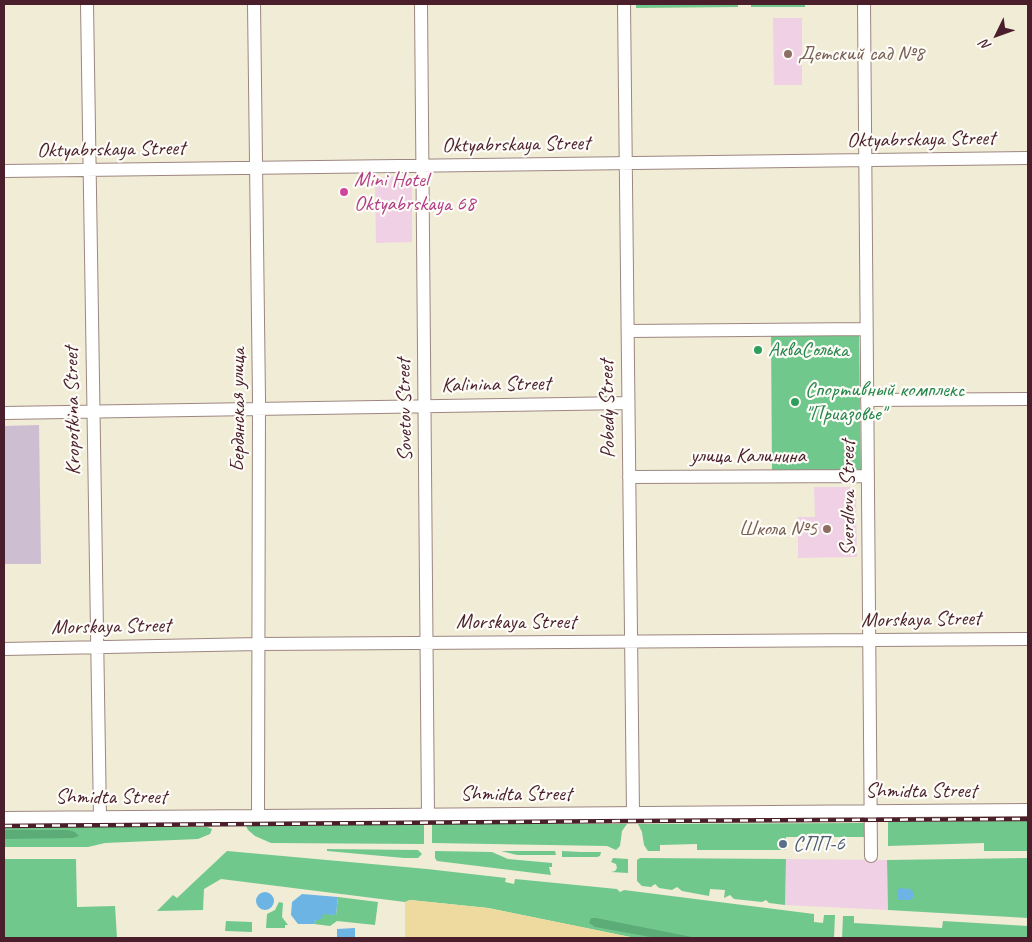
<!DOCTYPE html>
<html>
<head>
<meta charset="utf-8">
<style>
	body { margin:0 }
	#map { position:relative; width:1032px; height:942px; overflow:hidden; background:#f1ecd6; font-family:Caveat,sans-serif }
	canvas { display:block }
	.frame { position:absolute; inset:0; border:5px solid #4a1f2b; pointer-events:none }
	.north { position:absolute; left:972px; top:10px; width:50px; height:50px; -webkit-text-stroke:4px #fdfcf7; paint-order:stroke; rotate:228deg; font-size:14px; font-weight:700; line-height:20px; text-align:center; color:#4a1f2b }
	.north::after { content:''; display:block; margin:auto; width:18px; height:22px; background:#4a1f2b; clip-path:polygon(50% 0,100% 100%,50% 72%,0 100%) }
</style>
</head>
<body>
<div id="map">
<canvas width="1032" height="942"></canvas>
<div class="frame"></div>
<div class="north">N</div>
</div>
<script>
const context = document.querySelector('canvas').getContext('2d');
context.lineJoin = 'round';
function paint(path, color) {
  context.fillStyle = color;
  context.fill(path, 'evenodd');
}
function poly(rows) {
  const path = new Path2D();
  for (const r of rows) {
    if (r.length === 3) {
      path.moveTo(r[0] + r[2], r[1]);
      path.arc(r[0], r[1], r[2], 0, 2 * Math.PI);
      continue;
    }
    path.moveTo(r[0], r[1]);
    for (let i = 2; i < r.length; i += 2) path.lineTo(r[i], r[i + 1]);
  }
  return path;
}
function trace(path, color, width, dash) {
  context.strokeStyle = color;
  context.lineWidth = width;
  context.lineCap = dash ? 'butt' : 'round';
  context.setLineDash(dash || []);
  context.stroke(path);
}
function write(font, color, halo, rows, align = 'center') {
  context.font = font + ' Caveat,sans-serif';
  context.lineWidth = 4.5;
  context.setLineDash([]);
  context.textBaseline = 'middle';
  context.strokeStyle = halo;
  context.fillStyle = color;
  for (const [text, x, y, turn = 0] of rows) {
    context.save();
    context.translate(x, y);
    context.rotate((+turn || 0) * Math.PI / 180);
    context.textAlign = isNaN(turn) ? turn : align;
    if (halo) context.strokeText(text, 0, 0);
    context.fillText(text, 0, 0);
    context.restore();
  }
}
const built = poly([
	[773,18,802,18,802,85,774,85],
	[412,176,412,242,376,243,375,177],
	[814,487,850,487,856,493,857,557,798,558,798,517,815,517],
	[786,859,887,860,888,910,785,905]
]);
const industrial = poly([
	[39,425,41,564,4,564,4,426]
]);
const green = poly([
	[636,4,738,4,738,7,636,8],
	[751,4,805,4,805,7,751,7],
	[859,332,861,471,772,472,771,333],
	[1028,815,1028,818,877,819,877,817],
	[850,817,864,817,864,819,429,822,429,820],
	[1028,821,1028,851,984,851,984,843,888,846,888,822],
	[864,823,864,837,786,837,786,850,697,850,697,844,660,845,660,851,648,851,644,845,642,832,638,824],
	[424,824,424,844,271,843,255,836,248,830,246,826],
	[432,824,627,824,622,831,620,846,616,850,607,846,432,843],
	[4,827,207,827,212,829,210,834,198,839,105,843,88,847,4,847],
	[327,849,418,850,422,854,418,858,404,858,327,851],
	[227,851,427,869,506,878,505,882,514,884,515,879,617,889,620,892,624,890,814,914,814,922,823,923,824,915,835,915,834,938,635,938,488,908,410,900,405,902,221,879,204,889,203,910,157,911,173,895,177,898],
	[435,851,492,852,508,859,552,863,552,867,549,867,551,875,437,861,435,858],
	[501,851,555,851,556,855,517,855],
	[562,851,581,852,601,852,600,856,597,857,562,857],
	[613,858,628,859,628,873,611,872,615,871,617,868,616,864,611,862],
	[640,858,786,859,785,905,769,903,766,900,762,902,734,899,730,895,724,898,725,890,710,889,709,896,682,891,677,887,672,890,659,888,655,884,651,887,642,886,637,881,637,860],
	[1028,858,1028,918,888,910,887,860],
	[4,859,76,859,77,907,115,906,117,938,4,938],
	[338,897,378,902,375,925,337,921,330,926,314,924,316,920,323,913,336,915],
	[279,902,283,903,282,917,288,925,285,925,285,928,266,928,267,914,275,910],
	[843,916,854,916,854,923,942,928,943,921,1028,926,1028,938,842,938],
	[226,921,252,922,252,932,225,931]
]);
const forest = poly([
	[4,830,68,830,75,832,79,836,73,838,4,839],
	[591,918,596,918,697,938,656,938,595,927,589,923]
]);
const sand = poly([
	[410,900,488,908,635,938,405,938,405,902]
]);
const water = poly([
	[900,888,910,889,913,892,913,898,910,900,899,900,897,897,897,891],
	[265,901,9],
	[302,894,338,897,336,915,323,914,322,918,319,920,316,920,314,924,298,924,291,915,292,902],
	[355,928,355,938,337,938,337,929]
]);
const minor = poly([
	[87,4,100,818],
	[254,4,259,399,258,816],
	[421,4,428,815],
	[624,4,633,813],
	[864,4,871,856],
	[4,171,1028,158],
	[628,331,866,329],
	[867,400,1028,399],
	[4,413,628,403],
	[629,477,868,476],
	[4,649,259,644,1028,639],
	[4,818,1028,810]
]);
const rail = poly([
	[4,826,632,821,1028,819]
]);
const markers = [
	[788,54,5,"#8d6e63"],
	[344,192,5,"#d1479c"],
	[758,350,5,"#2e9e5b"],
	[795,402,5,"#2e9e5b"],
	[827,529,5,"#8d6e63"],
	[783,844,5,"#5c6f8a"]
];
const educationNames = [
	["Детский сад №8",798,54],
	["Школа №5",817,529,"right"]
];
const streetNames = [
	["Oktyabrskaya Street",921,140,-1],
	["Oktyabrskaya Street",516,145,-1],
	["Oktyabrskaya Street",111,150,-1],
	["Kalinina Street",496,385,-1],
	["Pobedy Street",608,409,-91],
	["Бердянская улица",238,410,-90],
	["Sovetov Street",405,410,-91],
	["Kropotkina Street",73,411,-91],
	["улица Калинина",748,456],
	["Sverdlova Street",848,498,-90],
	["Morskaya Street",921,620,-1],
	["Morskaya Street",516,622],
	["Morskaya Street",111,627,-1],
	["Shmidta Street",921,791],
	["Shmidta Street",516,794],
	["Shmidta Street",111,797]
];
const hotelNames = [
	["Mini Hotel",354,180],
	["Oktyabrskaya 68",354,204]
];
const leisureNames = [
	["АкваСолька",768,350],
	["Спортивный комплекс",805,390],
	["\"Приазовье\"",805,414]
];
const serviceNames = [
	["СПП-6",793,844]
];
paint(built, '#f0d0e5');
paint(industrial, '#cebed2');
paint(green, '#71c88d');
paint(forest, '#5cac78');
paint(sand, '#eeda9e');
paint(water, '#6cb4e3');
trace(minor, '#9e8680', 14);
trace(minor, '#fff', 12);
trace(rail, '#4a1f2b', 4.5);
trace(rail, '#fdfcf7', 2.5, [8]);
for (const [x, y, r, color] of markers) {
  const dot = new Path2D();
  dot.arc(x, y, r, 0, 2 * Math.PI);
  context.fillStyle = color;
  context.fill(dot);
  trace(dot, '#fdfcf7', 2);
}
write('21px', '#785e54', '#fdfcf7', educationNames, 'left');
write('21px', '#4a1f2b', '#fdfcf7', streetNames);
write('21px', '#b23c85', '#fdfcf7', hotelNames, 'left');
write('21px', '#27864d', '#fdfcf7', leisureNames, 'left');
write('21px', '#4e5e75', '#fdfcf7', serviceNames, 'left');
</script>
</body>
</html>
